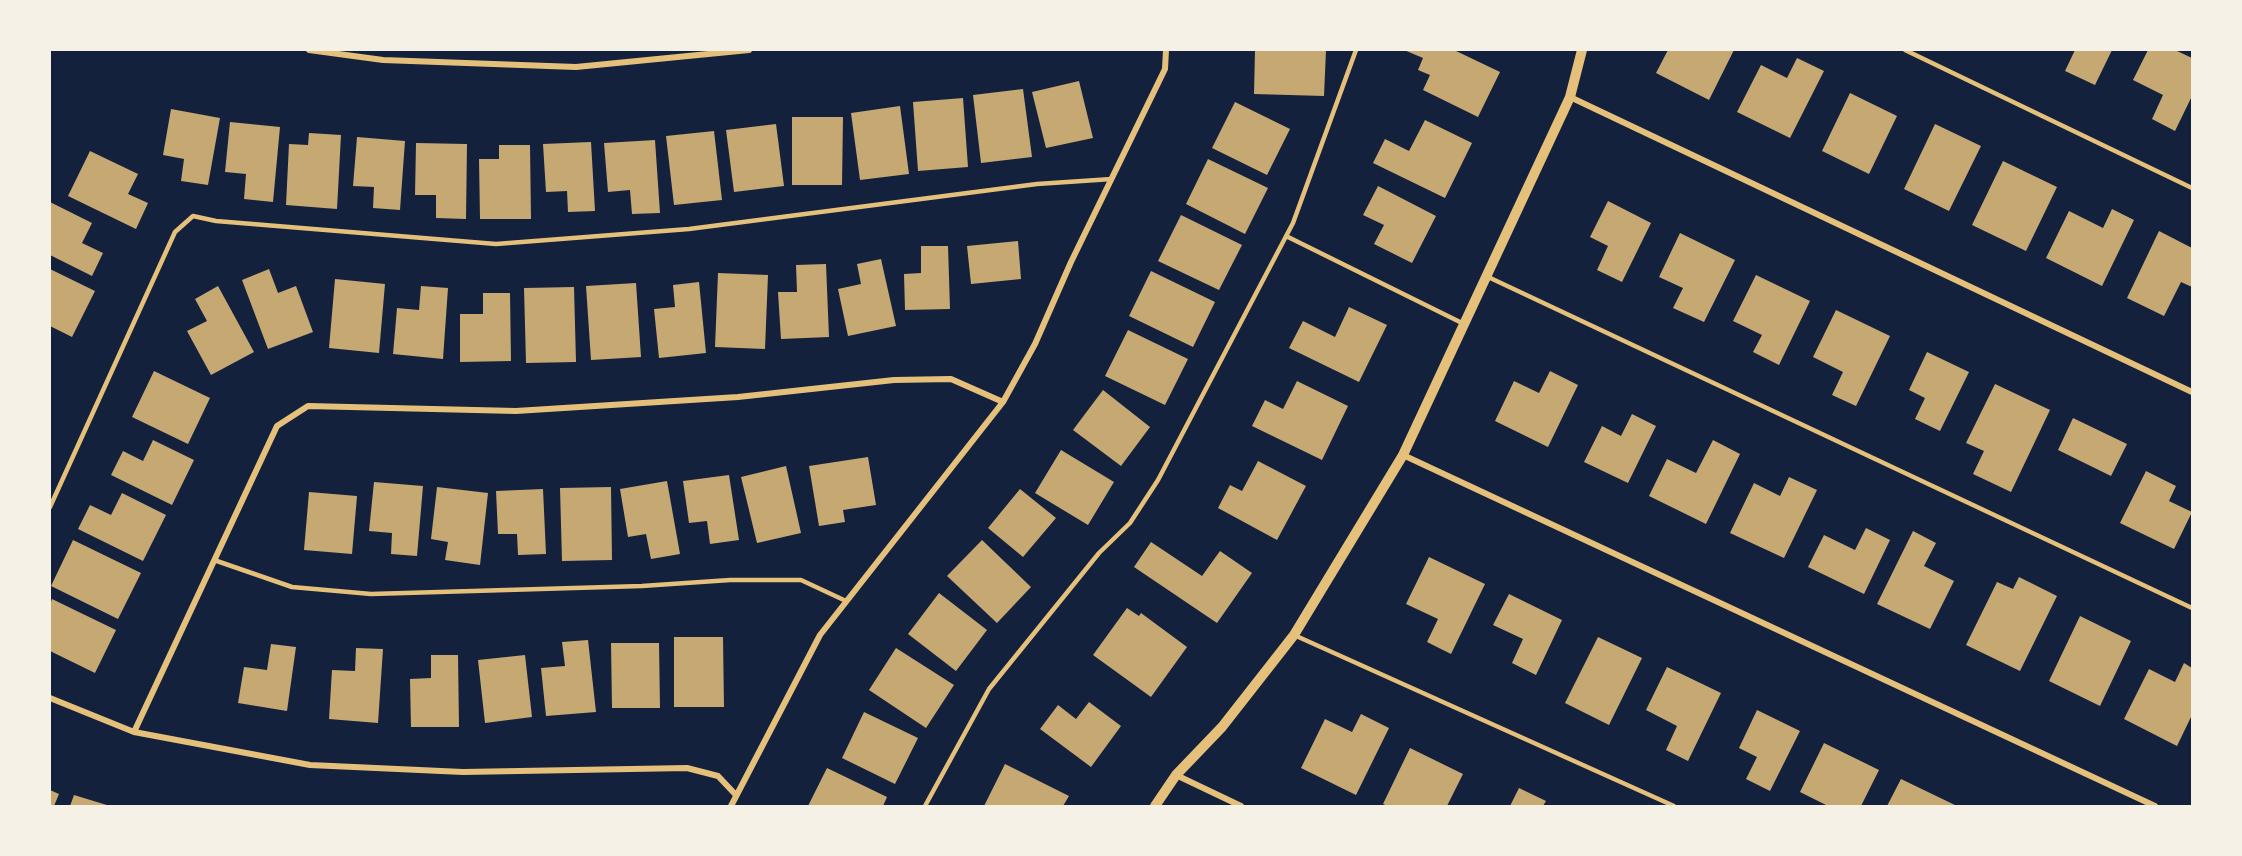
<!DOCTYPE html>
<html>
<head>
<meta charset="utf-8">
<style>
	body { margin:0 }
	#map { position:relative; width:2242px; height:856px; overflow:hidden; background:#14213d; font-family:"Open Sans",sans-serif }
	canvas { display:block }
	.frame { position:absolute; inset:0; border:51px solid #f6f1e7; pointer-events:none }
</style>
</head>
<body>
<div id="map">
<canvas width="2242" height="856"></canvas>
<div class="frame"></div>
</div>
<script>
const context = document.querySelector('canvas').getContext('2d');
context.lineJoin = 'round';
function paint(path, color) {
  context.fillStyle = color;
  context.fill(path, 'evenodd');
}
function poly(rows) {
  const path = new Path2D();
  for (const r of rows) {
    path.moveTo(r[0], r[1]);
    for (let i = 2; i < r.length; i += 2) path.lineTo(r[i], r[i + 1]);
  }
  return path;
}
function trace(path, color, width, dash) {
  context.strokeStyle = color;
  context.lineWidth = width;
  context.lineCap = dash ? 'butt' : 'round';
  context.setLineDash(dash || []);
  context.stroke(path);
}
const building = poly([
	[1255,50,1326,50,1324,96,1254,94],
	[1404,50,1454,50,1500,72,1478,117,1423,90,1430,75,1418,70,1423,58],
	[1668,50,1734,50,1709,100,1656,73],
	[2075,50,2112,50,2095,85,2065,71],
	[2148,50,2175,50,2192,58,2192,96,2175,131,2152,119,2163,95,2133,80],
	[1797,58,1824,71,1790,138,1737,112,1761,65,1787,78],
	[1079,81,1093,138,1046,148,1032,92],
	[1023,89,1032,157,981,163,973,95],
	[1850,93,1897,116,1869,174,1822,151],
	[963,98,968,167,918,171,913,102],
	[1235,102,1290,129,1267,175,1212,148],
	[900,106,909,174,860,180,851,113],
	[171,109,220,118,208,185,181,181,184,159,163,155],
	[792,117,843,117,842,185,792,185],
	[1425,120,1472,143,1445,198,1373,163,1385,139,1409,151],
	[230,122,280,127,273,202,244,199,246,174,225,172],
	[776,124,784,186,734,192,726,130],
	[1935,124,1981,146,1949,211,1904,189],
	[714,131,722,200,674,205,666,136],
	[309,133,341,135,337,209,286,205,289,144,308,145],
	[357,137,405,141,400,210,373,208,374,187,353,186],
	[655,140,660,213,632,214,630,190,608,192,604,143],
	[591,142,595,211,568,212,567,191,546,192,543,144],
	[416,143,467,144,466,219,436,218,436,195,415,195],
	[499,145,530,145,531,219,480,219,479,159,499,159],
	[90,151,138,174,128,194,148,203,136,229,68,196],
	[1208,159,1268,188,1245,234,1186,204],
	[2003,161,2057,187,2026,251,1972,225],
	[1378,186,1436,216,1412,263,1374,244,1384,225,1363,215],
	[1608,201,1651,223,1622,282,1597,270,1608,246,1590,237],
	[50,202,92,223,82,243,103,253,92,276,50,255],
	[2112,209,2134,220,2102,286,2046,258,2069,211,2103,228],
	[1181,215,1242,245,1219,290,1158,261],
	[2159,231,2192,248,2192,287,2181,282,2164,316,2127,298],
	[1680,233,1735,260,1704,322,1673,308,1683,288,1659,277],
	[1018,241,1021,279,971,284,967,246],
	[921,246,948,246,950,309,905,310,904,274,921,273],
	[881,259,896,326,848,336,838,289,861,284,857,264],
	[826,264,829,337,781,339,778,292,797,292,796,265],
	[50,269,95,291,72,337,50,326],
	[269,269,278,293,296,286,313,332,268,349,242,280],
	[1151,271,1215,302,1193,347,1129,316],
	[718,273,768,275,765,349,715,347],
	[1756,275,1810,301,1779,365,1753,352,1762,335,1733,321],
	[335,279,385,284,379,353,329,348],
	[699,282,706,353,659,358,654,309,675,307,673,285],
	[636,283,641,357,591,360,586,286],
	[218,286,254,352,211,375,187,331,207,321,195,299],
	[421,286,448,288,443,359,393,354,397,308,419,310],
	[574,287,576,362,526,363,524,288],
	[483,293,510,293,511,361,460,362,460,314,483,314],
	[1349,307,1387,325,1359,382,1289,348,1303,321,1335,337],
	[1836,310,1890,336,1856,406,1832,395,1843,372,1813,357],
	[1128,330,1188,359,1165,405,1105,376],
	[1927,352,1969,372,1940,431,1915,419,1925,398,1909,390],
	[154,371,210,398,188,444,132,417],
	[1550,371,1578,385,1548,447,1495,421,1514,381,1539,393],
	[1297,381,1348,406,1322,460,1252,426,1265,400,1283,409],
	[1995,384,2050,410,2011,492,1973,474,1984,451,1966,443],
	[1103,390,1150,427,1121,466,1073,430],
	[1632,414,1656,426,1628,483,1584,462,1602,426,1621,436],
	[2073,418,2127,444,2111,476,2058,450],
	[153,440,194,460,172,505,111,475,123,451,143,461],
	[1713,440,1740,454,1706,524,1649,496,1667,459,1696,473],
	[1061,450,1114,482,1088,525,1035,493],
	[868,457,876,505,843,510,845,522,819,526,809,466],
	[1258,461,1306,486,1277,540,1218,508,1230,485,1242,491],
	[786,466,801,533,757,543,741,477],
	[2146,471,2176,486,2169,501,2192,512,2174,549,2120,523],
	[729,475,739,540,710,544,707,521,689,523,683,481],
	[1789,477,1817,490,1784,558,1730,533,1754,483,1780,496],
	[667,481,680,554,651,559,646,534,628,537,620,489],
	[374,482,423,486,417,556,391,554,392,533,369,531],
	[437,487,488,493,480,565,445,560,448,542,431,539],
	[611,487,612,560,562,561,560,488],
	[543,489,546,554,518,555,517,534,498,534,496,491],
	[1020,489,1056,518,1023,557,988,528],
	[309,492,357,496,352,554,304,550],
	[122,493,166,515,143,561,78,529,90,505,111,515],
	[1866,528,1890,540,1864,594,1808,567,1824,535,1855,550],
	[1913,531,1936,543,1924,566,1954,581,1930,629,1877,604],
	[73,540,141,573,118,619,51,586],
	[982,540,1031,587,997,623,947,576],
	[1151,542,1202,576,1220,551,1252,573,1217,623,1134,567],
	[1429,557,1485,584,1451,654,1427,642,1438,619,1406,604],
	[2019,577,2057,596,2020,671,1966,645,1997,582,2013,589],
	[939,593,987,630,956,671,908,634],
	[1509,594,1562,620,1536,675,1512,663,1523,639,1493,625],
	[52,599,116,630,95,673,50,651,50,605],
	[1127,608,1139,616,1141,613,1187,647,1151,697,1093,655],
	[2080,616,2131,641,2100,706,2049,681],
	[674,637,723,637,724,707,674,707],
	[1598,637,1642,658,1609,725,1565,703],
	[588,640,596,712,546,716,541,668,565,666,562,642],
	[611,643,659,643,660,708,612,708],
	[271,644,296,647,287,711,238,703,244,667,267,670],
	[356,648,383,649,378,723,329,719,332,670,355,671],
	[896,648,954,685,926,728,869,690],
	[431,655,458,655,459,727,411,727,410,679,431,678],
	[525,655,532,717,485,723,478,660],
	[2184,663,2192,668,2192,715,2177,746,2124,719,2149,669,2175,682],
	[1667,667,1721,693,1688,761,1666,750,1677,726,1646,710],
	[1089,702,1121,726,1091,767,1040,729,1058,705,1076,719],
	[1757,710,1800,731,1770,791,1746,779,1757,757,1739,748],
	[864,712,918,738,895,784,842,758],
	[1361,714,1389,728,1356,795,1301,768,1325,719,1352,732],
	[1824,743,1879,770,1861,806,1828,806,1800,792],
	[1410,748,1463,774,1447,806,1388,806,1383,804],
	[1005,764,1069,796,1063,806,984,806],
	[827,768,887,797,883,806,808,806],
	[1901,779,1957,806,1887,806],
	[1519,788,1546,801,1543,806,1510,806],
	[50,790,59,794,54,806,50,806],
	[74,795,110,806,70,806]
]);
const service = poly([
	[1905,50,2192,188],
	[1286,236,1464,324],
	[1486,276,2192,608],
	[50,507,175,232,193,216,216,221,496,244,689,229,1037,184,1112,179],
	[214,560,292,587,371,594,642,586,730,580,801,580,846,601],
	[1294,635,1674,806],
	[925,806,989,689,1099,553,1130,523,1158,480,1293,223,1356,50]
]);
const minor = poly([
	[309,50,383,60,576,67,749,50],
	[1570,97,2192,392],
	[1403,455,2155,806],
	[50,698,134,732,310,765,463,772,687,768,718,776,735,794],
	[134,732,277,426,308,406,516,411,738,397,894,380,951,379,1003,402],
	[1176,775,1241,806],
	[731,806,820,635,1003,402,1035,344,1071,262,1165,69,1166,50]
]);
const tertiary = poly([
	[1155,806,1176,775,1222,727,1294,635,1403,455,1570,97,1582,50]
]);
paint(building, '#c6a872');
trace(service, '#e5c07b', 4.5);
trace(minor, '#e5c07b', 6);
trace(tertiary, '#e5c07b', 10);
</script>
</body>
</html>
